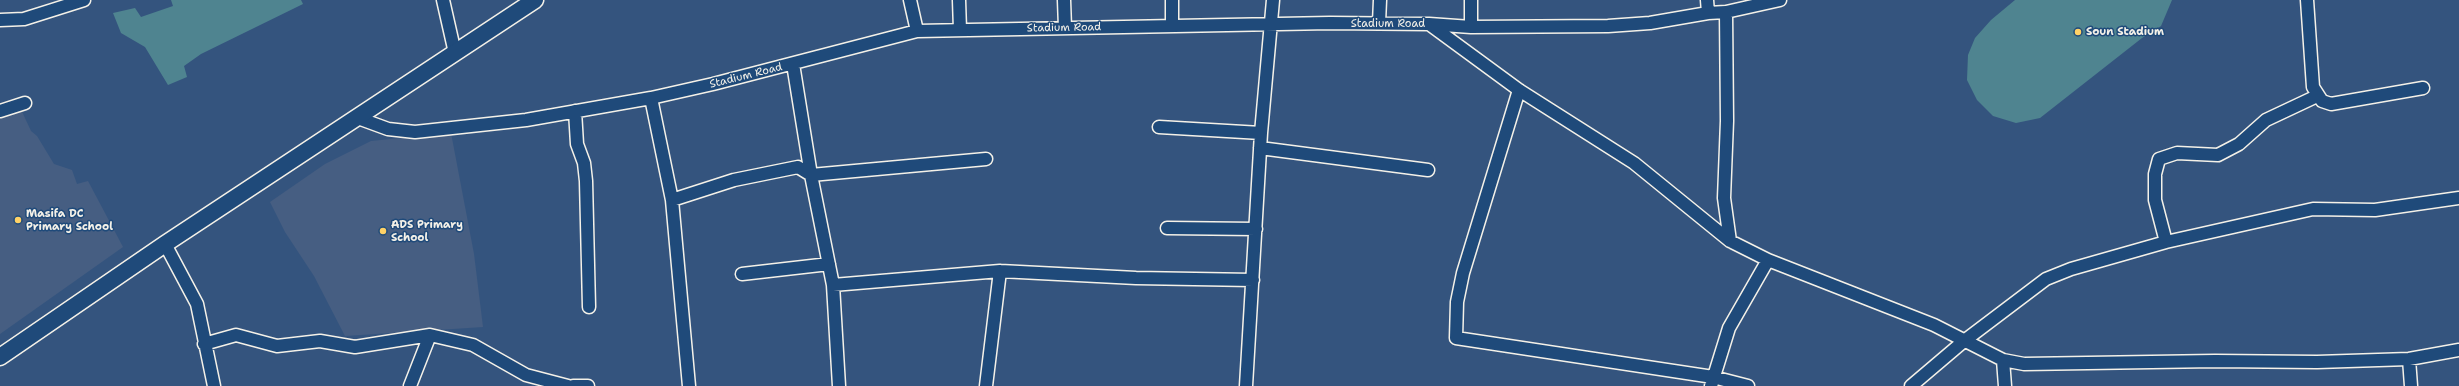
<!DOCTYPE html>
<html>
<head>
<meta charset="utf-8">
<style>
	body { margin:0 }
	canvas { display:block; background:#34547e }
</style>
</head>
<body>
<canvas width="2459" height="386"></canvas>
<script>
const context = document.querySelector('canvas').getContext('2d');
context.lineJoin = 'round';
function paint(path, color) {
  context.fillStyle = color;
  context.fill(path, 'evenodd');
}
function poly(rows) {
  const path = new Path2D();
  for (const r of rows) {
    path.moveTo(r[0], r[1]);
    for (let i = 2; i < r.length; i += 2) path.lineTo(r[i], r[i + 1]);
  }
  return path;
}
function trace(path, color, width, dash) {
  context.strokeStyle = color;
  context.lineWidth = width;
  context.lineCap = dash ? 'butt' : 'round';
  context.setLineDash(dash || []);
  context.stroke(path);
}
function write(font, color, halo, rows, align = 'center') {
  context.font = font + ' "Shantell Sans",sans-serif';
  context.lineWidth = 3;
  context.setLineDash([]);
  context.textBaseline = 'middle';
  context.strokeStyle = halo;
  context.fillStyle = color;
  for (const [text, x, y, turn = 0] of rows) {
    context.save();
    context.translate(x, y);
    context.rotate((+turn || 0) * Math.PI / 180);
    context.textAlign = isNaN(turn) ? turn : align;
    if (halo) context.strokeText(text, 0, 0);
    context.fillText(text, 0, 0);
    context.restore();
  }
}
const built = poly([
	[17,101,31,131,37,136,54,164,72,170,77,184,88,181,123,247,0,334,0,107],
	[451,133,474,254,483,327,345,336,314,276,285,232,270,202,325,164,371,141]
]);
const green = poly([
	[171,0,301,0,303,4,201,54,184,66,187,77,168,85,145,47,121,33,113,13,135,8,141,17,173,6],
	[2015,0,2172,0,2161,26,2142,38,2040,118,2016,123,1993,116,1977,100,1967,80,1968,55,1975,38,1991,20]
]);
const street = poly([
	[443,0,455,53],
	[910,0,917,31],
	[959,0,960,30],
	[1064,0,1065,28],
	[1707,0,1708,13],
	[2307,0,2313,87,2322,101,2331,104,2423,88],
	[1726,12,1727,121,1724,198,1730,241],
	[0,20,24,19,84,0],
	[1379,23,1380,0],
	[1429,24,1519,90,1634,163,1730,241,1768,260,1934,325,2003,360,2024,364,2215,361,2317,362,2409,359,2459,350],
	[1172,26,1172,0],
	[1471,27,1471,0],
	[793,64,811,175,833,285,839,386],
	[1519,90,1463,273,1457,302,1456,338,1713,377,1748,386],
	[651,98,672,200,689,386],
	[0,111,25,103],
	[575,111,577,144,584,163,586,181,589,307],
	[358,118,388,129,415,132,526,120,651,98,713,84,917,31,1330,23,1429,24,1471,27,1608,26,1650,23,1708,13,1726,12,1780,0],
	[1159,127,1261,133],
	[1260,148,1428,170],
	[672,200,734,180,798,167,811,175,986,159],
	[1167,228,1256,229],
	[2166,242,2155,200,2155,174,2159,159,2177,153,2218,155,2239,144,2266,120,2317,96],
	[165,244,197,304,214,386],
	[742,274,829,264],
	[833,285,1000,271,1136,278,1253,280],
	[204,344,236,335,277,346,320,341,355,347,430,335,473,345,526,375,568,386],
	[2409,359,2411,386],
	[2003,360,2005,386],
	[410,386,430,335],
	[573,386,588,386],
	[986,386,1000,271],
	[1246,386,1261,133,1273,0],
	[1711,386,1729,328,1768,260],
	[1911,386,1964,341,2046,279,2071,269,2166,242,2313,209,2375,210,2459,198]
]);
const secondary = poly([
	[0,357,165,244,535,0]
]);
const markers = [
	[2078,32,4,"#ffd166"],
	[18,220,4,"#ffd166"],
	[383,231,4,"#ffd166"]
];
const streetNames = [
	["Stadium Road",1388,24],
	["Stadium Road",1064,28,-1],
	["Stadium Road",746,76,-14]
];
const poiNames = [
	["Soun Stadium",2086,32],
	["Masifa DC",26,214],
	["Primary School",26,227],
	["ADS Primary",391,225],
	["School",391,238]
];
paint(built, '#465e82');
paint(green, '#4f8490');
trace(street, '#f4f1e8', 15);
trace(secondary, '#f4f1e8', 19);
trace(street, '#1f4a7a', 12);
trace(secondary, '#1f4a7a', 16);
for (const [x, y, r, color] of markers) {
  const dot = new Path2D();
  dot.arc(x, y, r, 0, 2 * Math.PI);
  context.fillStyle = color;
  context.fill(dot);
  trace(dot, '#1f4a7a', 1.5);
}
write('11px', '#f4f1e8', '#1f4a7a', streetNames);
write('bold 11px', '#f4f1e8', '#1f4a7a', poiNames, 'left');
</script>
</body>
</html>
